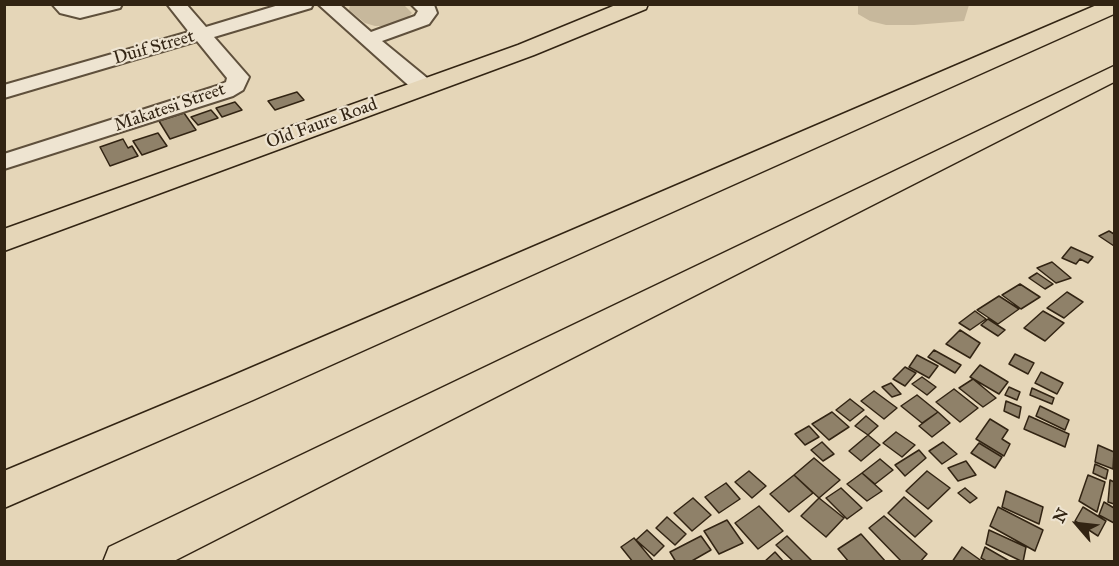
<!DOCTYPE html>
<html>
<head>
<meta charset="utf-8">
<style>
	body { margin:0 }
	#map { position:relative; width:1119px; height:566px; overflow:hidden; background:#e5d6b8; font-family:"IM FELL Great Primer",serif }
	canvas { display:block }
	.frame { position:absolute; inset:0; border:6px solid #322413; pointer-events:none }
	.north { position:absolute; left:1047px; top:494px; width:60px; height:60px; -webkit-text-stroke:4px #eee4d1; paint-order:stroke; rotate:298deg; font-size:16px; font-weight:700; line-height:24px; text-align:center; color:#322413 }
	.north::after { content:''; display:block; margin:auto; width:21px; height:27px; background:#322413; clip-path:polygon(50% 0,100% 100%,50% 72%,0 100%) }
</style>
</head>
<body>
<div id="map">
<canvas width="1119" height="566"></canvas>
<div class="frame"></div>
<div class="north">N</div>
</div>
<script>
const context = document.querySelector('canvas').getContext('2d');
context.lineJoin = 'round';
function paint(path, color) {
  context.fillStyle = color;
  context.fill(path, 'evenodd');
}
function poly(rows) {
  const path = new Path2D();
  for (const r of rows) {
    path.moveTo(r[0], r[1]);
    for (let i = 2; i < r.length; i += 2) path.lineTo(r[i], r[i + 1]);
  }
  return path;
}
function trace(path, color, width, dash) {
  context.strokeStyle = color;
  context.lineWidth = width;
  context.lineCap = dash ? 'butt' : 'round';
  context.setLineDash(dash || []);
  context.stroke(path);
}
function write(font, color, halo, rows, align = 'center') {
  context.font = font + ' "IM FELL Great Primer",serif';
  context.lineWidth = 4.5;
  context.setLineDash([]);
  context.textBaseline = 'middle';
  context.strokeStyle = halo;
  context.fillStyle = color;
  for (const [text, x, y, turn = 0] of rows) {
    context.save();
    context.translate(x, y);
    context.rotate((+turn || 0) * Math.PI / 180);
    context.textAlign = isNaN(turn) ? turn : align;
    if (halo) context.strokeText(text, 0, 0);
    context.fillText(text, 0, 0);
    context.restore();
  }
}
const green = poly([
	[863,4,969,4,969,5,964,21,914,25,886,25,870,21,858,14,858,6],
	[350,5,404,5,412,13,404,21,387,26,375,26,365,23,349,10]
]);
const building = poly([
	[297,92,304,100,275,110,268,101,297,92],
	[235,102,242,110,222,117,216,108,235,102],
	[211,110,218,118,198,125,191,117,211,110],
	[184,113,196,130,170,139,159,121,184,113],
	[158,133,167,146,142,155,133,141,158,133],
	[123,139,128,148,132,146,138,156,110,166,100,147,123,139],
	[1109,231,1114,234,1114,246,1099,236,1109,231],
	[1071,247,1093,257,1088,263,1080,259,1076,264,1062,258,1071,247],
	[1052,262,1071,278,1056,283,1037,268,1052,262],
	[1037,273,1053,284,1045,289,1029,278,1037,273],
	[1020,284,1040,297,1021,309,1002,295,1020,284],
	[1067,292,1083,302,1064,318,1047,308,1067,292],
	[999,296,1019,309,998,324,977,310,999,296],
	[975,311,986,319,970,330,959,323,975,311],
	[1043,311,1064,323,1045,341,1024,328,1043,311],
	[988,319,1005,330,998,336,981,325,988,319],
	[960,330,980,343,970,358,946,344,960,330],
	[934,350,961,365,955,373,928,357,934,350],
	[1015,354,1034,363,1028,374,1009,364,1015,354],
	[917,355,938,366,929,378,909,367,917,355],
	[980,365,1008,382,999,394,970,377,980,365],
	[905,367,916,373,905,386,893,379,905,367],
	[1041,372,1063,383,1057,394,1035,383,1041,372],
	[922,377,936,387,927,395,912,384,922,377],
	[973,379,996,398,983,407,959,388,973,379],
	[891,383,901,394,892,397,882,387,891,383],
	[1009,387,1020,392,1017,400,1005,395,1009,387],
	[1032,388,1054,398,1052,404,1030,395,1032,388],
	[954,389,978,408,960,422,936,402,954,389],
	[874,391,897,408,884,419,861,401,874,391],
	[917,395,938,412,922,423,901,406,917,395],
	[850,399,864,410,850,421,836,410,850,399],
	[1006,401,1021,407,1019,418,1004,411,1006,401],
	[1040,406,1069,420,1065,430,1036,416,1040,406],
	[832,412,849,427,829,440,812,424,832,412],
	[938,412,950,423,932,437,919,426,938,412],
	[866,416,878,426,868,435,855,426,866,416],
	[1029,416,1069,434,1065,447,1024,429,1029,416],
	[990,419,1008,430,1002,439,1010,444,1004,456,976,439,990,419],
	[809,426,819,437,805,445,795,434,809,426],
	[896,432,915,445,902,457,883,443,896,432],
	[868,435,880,445,861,461,849,451,868,435],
	[822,442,834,454,823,461,811,450,822,442],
	[943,442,957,454,942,464,929,451,943,442],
	[979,443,1002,457,995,468,971,453,979,443],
	[1098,445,1114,452,1113,469,1095,462,1098,445],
	[919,450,926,458,905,476,895,465,919,450],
	[814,458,840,480,819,498,794,475,814,458],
	[880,459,893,470,875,484,862,473,880,459],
	[966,461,976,475,958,481,948,468,966,461],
	[1095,464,1108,470,1106,479,1093,473,1095,464],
	[749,471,766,486,752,498,735,482,749,471],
	[927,471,950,488,928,509,906,491,927,471],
	[862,473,882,491,867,501,847,484,862,473],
	[794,475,813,493,789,512,770,494,794,475],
	[1088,475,1105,482,1097,512,1079,501,1088,475],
	[1110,480,1114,482,1114,504,1108,502,1110,480],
	[726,483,740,499,719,513,705,497,726,483],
	[841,488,862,508,847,519,826,498,841,488],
	[965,488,977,498,970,503,958,493,965,488],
	[1006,491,1043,507,1039,524,1002,507,1006,491],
	[904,497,932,521,915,537,888,513,904,497],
	[693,498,711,515,692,531,674,513,693,498],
	[819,498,844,518,826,537,801,516,819,498],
	[1104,502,1114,508,1114,523,1099,515,1104,502],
	[759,506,783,531,758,549,735,523,759,506],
	[998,507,1043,530,1035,551,990,526,998,507],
	[1083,507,1106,521,1098,536,1075,521,1083,507],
	[884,516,927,554,920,562,902,562,869,528,884,516],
	[667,517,686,534,675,545,656,528,667,517],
	[727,520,743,543,719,554,704,531,727,520],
	[647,530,664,546,654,556,636,540,647,530],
	[989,530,1026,547,1023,562,986,544,989,530],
	[861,534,886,562,849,562,838,549,861,534],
	[701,536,711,550,690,562,676,562,670,552,701,536],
	[787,536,813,562,794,562,776,545,787,536],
	[634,538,654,562,633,562,621,547,634,538],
	[962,547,983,562,952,562,962,547],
	[985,547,1011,562,988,562,981,558,985,547],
	[775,552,784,562,764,562,775,552]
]);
const minor = poly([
	[52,4,80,6,122,4,120,8,80,18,60,13,52,4],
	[167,4,186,4,206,27,282,4,313,4,311,8,214,37,249,77,243,90,233,96,4,169,4,154,217,86,226,82,227,78,197,41,4,98,4,85,189,32,167,4],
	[318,4,339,4,371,32,415,16,418,11,411,4,434,5,437,13,429,24,382,41,432,82,435,87,432,92,424,93,416,92,318,4]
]);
const primary = poly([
	[618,4,648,4,646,9,534,55,4,251,4,229,518,45,618,4]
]);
const motorway = poly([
	[1099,4,1114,4,1114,14,253,400,4,508,4,471,227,378,1099,4],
	[1114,66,1114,82,172,562,103,562,109,547,1114,66]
]);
const farStreetnames = [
	["Duif Street",154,48,-16],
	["Makatesi Street",170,108,-19],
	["Old Faure Road",322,124,-20]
];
paint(green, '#c7b89c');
paint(building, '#8f8169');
trace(building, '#322413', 1.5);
trace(minor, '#5f503c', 4);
trace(primary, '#322413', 3);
trace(motorway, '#322413', 3);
paint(minor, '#eee4d1');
paint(primary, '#e5d6b8');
paint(motorway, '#e5d6b8');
write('18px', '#322413', '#eee4d1', farStreetnames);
</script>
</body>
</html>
